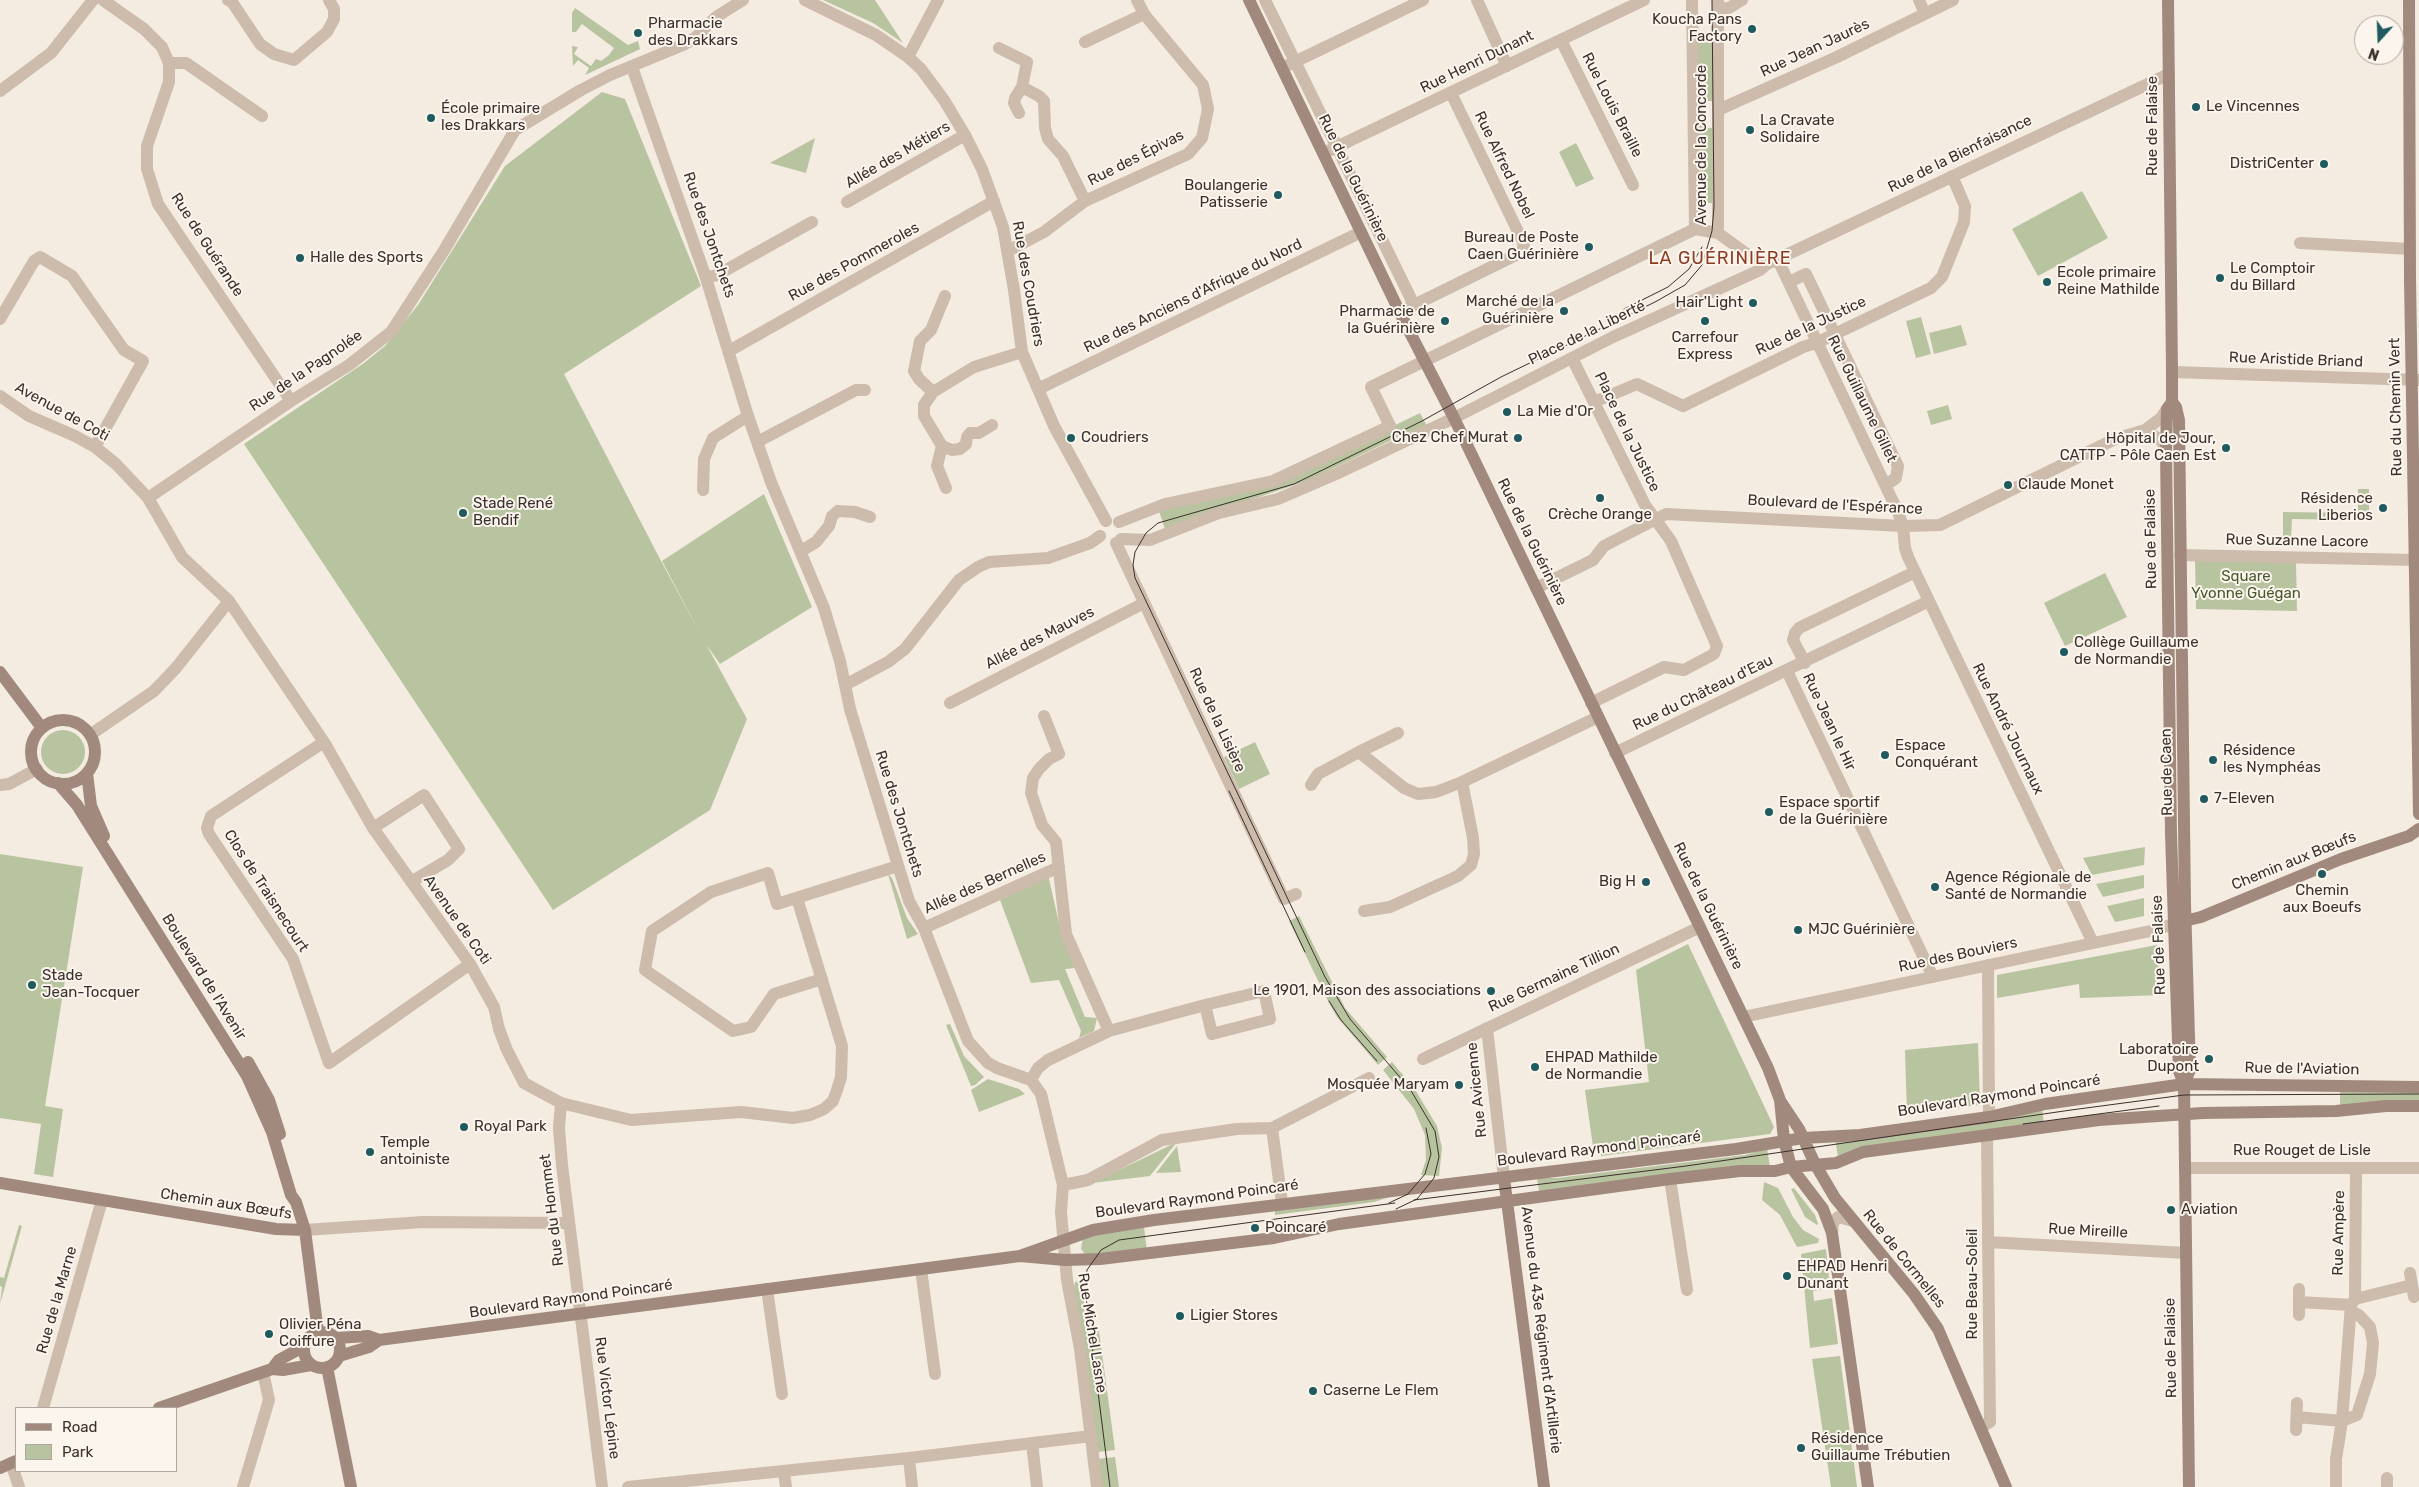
<!DOCTYPE html>
<html>
<head>
<meta charset="utf-8">
<style>
	body { margin:0 }
	#map { position:relative; width:2419px; height:1487px; overflow:hidden; background:#f4ebe1; font-family:Rubik,sans-serif }
	canvas { display:block }
	.legend { position:absolute; left:15px; top:1407px; width:162px; height:65px; box-sizing:border-box; background:#fbf5ee; border:1px solid #aea6a0; margin:0; padding:6px 9px; list-style:none; font-size:15px; color:#3b302b }
	.legend li { display:flex; align-items:center; gap:10px; height:25px }
	.legend b { width:25px; border:1px solid #aea6a0 }
	.north { position:absolute; left:2354px; top:15px; width:50px; height:50px; box-sizing:border-box; background:#fbf5ee; border:1px solid #aea6a0; border-radius:50%; rotate:200deg; font-size:14px; font-weight:700; line-height:20px; text-align:center; color:#3b302b }
	.north::after { content:''; display:block; margin:auto; width:18px; height:22px; background:#1f5a5e; clip-path:polygon(50% 0,100% 100%,50% 72%,0 100%) }
</style>
</head>
<body>
<div id="map">
<canvas width="2419" height="1487"></canvas>
<ul class="legend">
<li><b style="height:6px;background:#a18a7d"></b>Road</li>
<li><b style="height:14px;background:#b8c4a0"></b>Park</li>
</ul>
<div class="north">N</div>
</div>
<script>
const context = document.querySelector('canvas').getContext('2d');
context.lineJoin = 'round';
function paint(path, color) {
  context.fillStyle = color;
  context.fill(path, 'evenodd');
}
function poly(rows) {
  const path = new Path2D();
  for (const r of rows) {
    if (r.length === 3) {
      path.moveTo(r[0] + r[2], r[1]);
      path.arc(r[0], r[1], r[2], 0, 2 * Math.PI);
      continue;
    }
    path.moveTo(r[0], r[1]);
    for (let i = 2; i < r.length; i += 2) path.lineTo(r[i], r[i + 1]);
  }
  return path;
}
function trace(path, color, width, dash) {
  context.strokeStyle = color;
  context.lineWidth = width;
  context.lineCap = dash ? 'butt' : 'round';
  context.setLineDash(dash || []);
  context.stroke(path);
}
function write(font, color, halo, rows, align = 'center') {
  context.font = font + ' Rubik,sans-serif';
  context.lineWidth = 4;
  context.setLineDash([]);
  context.textBaseline = 'middle';
  context.strokeStyle = halo;
  context.fillStyle = color;
  for (const [text, x, y, turn = 0] of rows) {
    context.save();
    context.translate(x, y);
    context.rotate((+turn || 0) * Math.PI / 180);
    context.textAlign = isNaN(turn) ? turn : align;
    if (halo) context.strokeText(text, 0, 0);
    context.fillText(text, 0, 0);
    context.restore();
  }
}
const green = poly([
	[823,0,875,0,903,43,873,23],
	[575,8,628,45,638,41,640,49,585,75,589,68,578,60,573,66,572,46,578,47,574,54,591,66,596,59,601,61,609,55,614,48,582,24,576,32,572,32,572,13],
	[1697,32,1714,32,1714,101,1703,101,1698,94],
	[602,92,625,99,701,286,564,374,661,561,702,637,662,561,764,494,812,607,720,664,706,644,747,719,710,810,553,910,244,444,364,363,385,346,418,305,505,166],
	[1699,119,1703,120,1703,128,1715,128,1716,203,1699,203],
	[815,138,806,173,770,163],
	[1576,143,1594,179,1576,187,1559,152],
	[2082,191,2108,238,2038,276,2012,229],
	[1921,317,1931,354,1916,358,1906,321],
	[1961,325,1967,345,1934,354,1929,333],
	[1948,405,1952,419,1931,425,1927,411],
	[1420,413,1427,426,1402,435,1309,480,1165,529,1159,511,1305,469],
	[2358,489,2369,489,2369,520,2292,519,2291,540,2283,539,2283,512,2358,513],
	[2195,560,2296,562,2297,611,2196,609],
	[2105,573,2127,617,2065,646,2044,603],
	[63,752,22],
	[1255,742,1270,774,1239,789,1224,757],
	[2145,847,2144,865,2092,875,2083,858],
	[0,854,83,867,45,1106,63,1109,53,1177,34,1174,41,1124,0,1118],
	[888,874,892,878,907,918,918,934,907,939],
	[1048,875,1062,936,1075,968,1065,969,1085,1017,1097,1018,1094,1031,1079,1038,1081,1031,1059,980,1031,983,1000,900],
	[2144,875,2144,888,2103,897,2096,884],
	[2144,898,2144,916,2115,922,2107,906],
	[1299,916,1345,1008,1387,1057,1378,1065,1337,1017,1329,1003,1289,921],
	[1688,944,1774,1127,1770,1134,1601,1156,1600,1147,1593,1147,1585,1090,1649,1082,1636,970],
	[2157,945,2161,995,2080,998,2079,984,1997,998,1997,975],
	[950,1024,964,1056,984,1077,975,1085,971,1086,946,1025],
	[1978,1043,1980,1105,1907,1114,1905,1050],
	[1392,1062,1414,1088,1437,1126,1442,1148,1439,1176,1421,1175,1426,1160,1425,1135,1414,1109,1383,1070],
	[988,1079,1019,1089,1025,1094,979,1112,971,1090],
	[2340,1090,2419,1090,2419,1103,2340,1108],
	[2042,1107,2044,1125,1838,1157,1835,1138],
	[1177,1142,1150,1176,1092,1183],
	[1177,1146,1181,1172,1156,1173],
	[1767,1148,1770,1167,1540,1197,1537,1178,1557,1178,1745,1155],
	[1764,1182,1778,1188,1793,1217,1803,1230,1819,1239,1818,1243,1797,1247,1780,1215,1762,1200],
	[1794,1188,1815,1215,1818,1224,1817,1225,1805,1217,1791,1189],
	[1396,1195,1374,1202,1275,1215,1275,1210],
	[19,1225,22,1226,0,1304,2,1287,0,1286,0,1277,4,1278],
	[1144,1227,1147,1251,1086,1255,1081,1249,1083,1237],
	[1826,1249,1830,1288,1813,1291,1814,1301,1832,1298,1838,1344,1810,1348,1801,1254],
	[1082,1281,1087,1333,1099,1331,1115,1450,1098,1452,1074,1287,1075,1282],
	[1840,1356,1857,1487,1831,1487,1812,1359],
	[1115,1457,1119,1487,1102,1487,1098,1459]
]);
const street = poly([
	[103,0,144,29,162,47,169,63,169,82,147,146,147,169,158,204,291,401],
	[228,0,232,2,260,44,274,54,294,60,327,32,334,19,334,9,329,0],
	[805,0,876,35,908,57,921,69,944,100,965,135,982,169,1003,227,1014,290,1022,352,1054,426,1106,521],
	[1265,0,1414,305],
	[1477,0,1507,66],
	[1692,0,1695,229],
	[1718,0,1718,233],
	[1919,0,1925,14],
	[1718,9,1729,8,1742,0],
	[1561,40,1633,185],
	[1085,42,1144,14],
	[999,48,1027,62,1022,87,1039,96,1044,101,1045,128,1048,139,1063,156,1085,201],
	[908,57,938,0],
	[169,63,186,63,262,116],
	[632,67,706,278,748,416,771,482,824,608,840,661,850,709,909,901,924,928,968,1041,988,1063,997,1068,1031,1080,1041,1094,1063,1185,1061,1212,1067,1280,1080,1349,1097,1487],
	[1282,68,1423,0],
	[0,91,51,53,93,0],
	[1718,110,1837,57,1953,0],
	[1019,113,1014,103,1015,98,1022,87],
	[1324,153,1644,0],
	[847,202,965,135],
	[1695,229,1718,233,1747,254,1767,264],
	[2300,243,2410,249],
	[1008,251,1044,232,1085,201,1188,154,1202,138,1208,109,1203,85,1144,14,1137,0],
	[1778,260,1898,512,1903,526,1905,548,1908,557,2093,943],
	[706,278,717,275,812,222],
	[1789,282,1806,274,1830,324,1898,466,1896,478,1886,485],
	[1406,309,1522,252,1524,244,1451,93],
	[0,319,34,261,40,257,72,276,124,350,143,361,95,447],
	[729,351,994,201],
	[1572,358,1645,505,1671,541,1717,646,1714,654,1684,670,1664,667,1591,703],
	[2172,372,2419,380],
	[1038,389,1361,232],
	[933,392,919,379,914,371,920,341,931,330,945,296],
	[0,396,29,416,75,436,95,447,116,464,148,498,182,557,229,601,324,742,373,828,470,964,494,1007,499,1029,507,1050,524,1083,561,1103,631,1120,741,1112,793,1118,810,1115,824,1109,833,1101,837,1090,841,1077,842,1046,797,898],
	[1594,402,1637,384,1683,406,1803,347,1816,343,1931,288,1942,277,1964,222,1965,206,1952,176],
	[992,425,979,433,970,433,967,437,966,444,960,449,952,450,942,446,924,416,924,405,933,392,974,367,1022,352],
	[2145,430,2162,441,2166,451],
	[757,442,856,390,865,390],
	[942,446,937,466,946,488],
	[703,490,704,459,713,438,748,416],
	[148,498,291,401,349,365,391,332,443,252,515,130,581,90,610,75,683,45,695,38,716,17,743,0],
	[1119,522,1165,504,1273,481,1390,426,1371,387,1695,229],
	[1121,539,1150,540,1219,513,1278,499,1336,474,1454,418,1613,337,1760,270,1767,264,2169,74],
	[1116,543,1284,899,1296,894],
	[801,551,816,542,829,526,832,516,838,511,855,512,870,517],
	[2180,555,2415,560],
	[1536,588,1593,560,1604,546,1666,514,1903,526,1940,525,2115,439,2145,430,2161,418,2167,409],
	[1805,663,1793,640,1795,633,1799,628,1915,572],
	[1787,671,1933,977],
	[845,685,888,662,905,649,959,580,978,567,989,562,1048,558,1090,543,1100,536],
	[950,703,1144,603],
	[1044,716,1059,754,1049,759,1039,769,1033,778,1031,793,1042,825,1056,842,1066,934,1109,1031],
	[90,735,154,691,176,668,229,601],
	[324,742,211,816,207,828,209,834,293,959,329,1063,470,964],
	[1359,752,1398,733],
	[1615,753,1929,601],
	[0,785,9,784,37,769],
	[1311,785,1318,774,1359,752,1404,788,1418,794,1436,792,1462,782,1598,717],
	[373,828,424,795,459,849,448,860,411,882],
	[1364,911,1390,907,1458,876,1471,865,1474,854,1473,838,1462,782],
	[924,928,1059,867],
	[1988,965,1989,1117],
	[822,979,774,994,751,1027,733,1031,645,970,652,931,711,892,768,873,777,904,898,866],
	[1743,1017,2155,930,2180,922],
	[1487,1028,1504,1178],
	[1423,1059,1700,927],
	[1031,1080,1038,1068,1048,1060,1109,1031,1205,1005,1264,991,1270,1019,1212,1034,1205,1005],
	[561,1103,559,1128,562,1165,602,1487],
	[1272,1128,1282,1203],
	[2185,1168,2419,1168],
	[1670,1179,1687,1290],
	[1063,1185,1088,1180,1162,1140,1237,1129,1272,1128,1369,1078],
	[305,1230,423,1222,568,1223],
	[1832,1233,1833,1223,1838,1217,1853,1221],
	[1989,1242,2186,1253],
	[921,1269,935,1374],
	[2410,1273,2414,1297],
	[767,1289,782,1394],
	[2299,1289,2299,1315],
	[2355,1299,2412,1285],
	[2299,1302,2351,1305],
	[43,1408,102,1200],
	[2297,1417,2342,1421,2357,1415,2370,1374,2373,1343,2370,1327,2359,1315,2351,1311],
	[1981,1427,1990,1422,1987,1135],
	[2296,1430,2297,1403],
	[1032,1443,1037,1487],
	[909,1458,912,1487],
	[11,1463,19,1487],
	[784,1472,786,1487],
	[243,1487,269,1400,263,1372],
	[628,1487,909,1458,1091,1436],
	[2336,1487,2336,1459,2342,1421,2351,1305,2355,1299,2356,1168],
	[2387,1487,2387,1478]
]);
const secondary = poly([
	[1249,0,1404,321,1454,418,1768,1068,1780,1100,1784,1140,1791,1167,1823,1209,1832,1233,1868,1487],
	[2168,0,2172,372,2172,402,2176,407,2179,420,2185,904,2190,1070,2184,1084],
	[2409,0,2410,280,2419,814],
	[2172,402,2167,409,2166,451,2171,834,2179,1071,2184,1084,2189,1487],
	[0,672,42,728],
	[63,752,32],
	[87,773,91,806,104,836],
	[58,783,77,805,247,1076,272,1132,291,1195,296,1202,305,1230,318,1332],
	[2180,922,2201,917,2341,859,2409,836,2419,829],
	[248,1062,269,1100,280,1134],
	[1781,1102,1799,1129,1815,1164,1835,1198,1914,1294,1938,1329,2006,1487],
	[1504,1178,1544,1487],
	[0,1183,276,1229,305,1230],
	[1020,1256,1093,1230,1154,1220,1736,1149,1803,1138,1860,1135,1989,1117,2045,1104,2184,1084,2419,1087],
	[322,1350,18],
	[336,1338,368,1336,379,1340],
	[339,1356,369,1347,379,1340,1020,1256,1065,1260,1100,1259,1274,1238,1339,1224,1670,1179,1740,1171,1775,1171,1791,1167,1836,1163,1863,1152,2099,1120,2203,1113,2336,1111,2386,1106,2419,1106],
	[327,1367,351,1487],
	[272,1369,279,1360,303,1347],
	[159,1408,272,1369,283,1370,311,1365],
	[0,1468,16,1461]
]);
const tram = poly([
	[1624,309,1668,287,1689,269,1702,247],
	[1229,791,1305,952],
	[1329,1001,1341,1020,1377,1061],
	[2023,1124,2159,1106],
	[1414,1200,1686,1166,2071,1110,2184,1095,2419,1094],
	[1389,1203,1408,1194,1425,1174,1431,1154,1426,1128],
	[1396,1209,1417,1199,1434,1178,1439,1157,1435,1131,1410,1089,1350,1019,1325,977,1135,578,1133,565,1135,552,1146,533,1158,523,1294,484,1422,421,1501,377,1655,302,1685,285,1702,265,1712,231,1714,207,1712,0],
	[1110,1487,1085,1289,1087,1270,1101,1250,1119,1240,1395,1203]
]);
const markers = [
	[1752,29,5,"#1f5a5e"],
	[638,33,5,"#1f5a5e"],
	[2196,107,5,"#1f5a5e"],
	[431,118,5,"#1f5a5e"],
	[1750,130,5,"#1f5a5e"],
	[2324,164,5,"#1f5a5e"],
	[1278,195,5,"#1f5a5e"],
	[1589,247,5,"#1f5a5e"],
	[300,258,5,"#1f5a5e"],
	[2220,278,5,"#1f5a5e"],
	[2047,282,5,"#1f5a5e"],
	[1753,303,5,"#1f5a5e"],
	[1564,311,5,"#1f5a5e"],
	[1445,321,5,"#1f5a5e"],
	[1705,321,5,"#1f5a5e"],
	[1507,412,5,"#1f5a5e"],
	[1071,438,5,"#1f5a5e"],
	[1518,438,5,"#1f5a5e"],
	[2226,448,5,"#1f5a5e"],
	[2008,485,5,"#1f5a5e"],
	[1600,498,5,"#1f5a5e"],
	[2383,508,5,"#1f5a5e"],
	[463,513,5,"#1f5a5e"],
	[2064,652,5,"#1f5a5e"],
	[1885,755,5,"#1f5a5e"],
	[2213,760,5,"#1f5a5e"],
	[2204,799,5,"#1f5a5e"],
	[1769,812,5,"#1f5a5e"],
	[2322,874,5,"#1f5a5e"],
	[1646,882,5,"#1f5a5e"],
	[1935,887,5,"#1f5a5e"],
	[1798,930,5,"#1f5a5e"],
	[32,985,5,"#1f5a5e"],
	[1491,991,5,"#1f5a5e"],
	[2209,1059,5,"#1f5a5e"],
	[1535,1067,5,"#1f5a5e"],
	[1459,1085,5,"#1f5a5e"],
	[464,1127,5,"#1f5a5e"],
	[370,1152,5,"#1f5a5e"],
	[2171,1210,5,"#1f5a5e"],
	[1255,1228,5,"#1f5a5e"],
	[1787,1276,5,"#1f5a5e"],
	[1180,1316,5,"#1f5a5e"],
	[269,1334,5,"#1f5a5e"],
	[1313,1391,5,"#1f5a5e"],
	[1801,1448,5,"#1f5a5e"]
];
const poiNames = [
	["Koucha Pans",1742,20,"right"],
	["Factory",1742,37,"right"],
	["Pharmacie",648,24],
	["des Drakkars",648,41],
	["Le Vincennes",2206,107],
	["École primaire",441,109],
	["les Drakkars",441,126],
	["La Cravate",1760,121],
	["Solidaire",1760,138],
	["DistriCenter",2314,164,"right"],
	["Boulangerie",1268,186,"right"],
	["Patisserie",1268,203,"right"],
	["Bureau de Poste",1579,238,"right"],
	["Caen Guérinière",1579,255,"right"],
	["Halle des Sports",310,258],
	["Le Comptoir",2230,269],
	["du Billard",2230,286],
	["Ecole primaire",2057,273],
	["Reine Mathilde",2057,290],
	["Marché de la",1554,302,"right"],
	["Guérinière",1554,319,"right"],
	["Hair'Light",1743,303,"right"],
	["Pharmacie de",1435,312,"right"],
	["la Guérinière",1435,329,"right"],
	["Carrefour",1705,338,"center"],
	["Express",1705,355,"center"],
	["La Mie d'Or",1517,412],
	["Coudriers",1081,438],
	["Chez Chef Murat",1508,438,"right"],
	["Hôpital de Jour,",2216,439,"right"],
	["CATTP - Pôle Caen Est",2216,456,"right"],
	["Claude Monet",2018,485],
	["Résidence",2373,499,"right"],
	["Liberios",2373,516,"right"],
	["Stade René",473,504],
	["Bendif",473,521],
	["Crèche Orange",1600,515,"center"],
	["Collège Guillaume",2074,643],
	["de Normandie",2074,660],
	["Espace",1895,746],
	["Conquérant",1895,763],
	["Résidence",2223,751],
	["les Nymphéas",2223,768],
	["7-Eleven",2214,799],
	["Espace sportif",1779,803],
	["de la Guérinière",1779,820],
	["Agence Régionale de",1945,878],
	["Santé de Normandie",1945,895],
	["Big H",1636,882,"right"],
	["Chemin",2322,891,"center"],
	["aux Boeufs",2322,908,"center"],
	["MJC Guérinière",1808,930],
	["Stade",42,976],
	["Jean-Tocquer",42,993],
	["Le 1901, Maison des associations",1481,991,"right"],
	["Laboratoire",2199,1050,"right"],
	["Dupont",2199,1067,"right"],
	["EHPAD Mathilde",1545,1058],
	["de Normandie",1545,1075],
	["Mosquée Maryam",1449,1085,"right"],
	["Royal Park",474,1127],
	["Temple",380,1143],
	["antoiniste",380,1160],
	["Aviation",2181,1210],
	["Poincaré",1265,1228],
	["EHPAD Henri",1797,1267],
	["Dunant",1797,1284],
	["Ligier Stores",1190,1316],
	["Olivier Péna",279,1325],
	["Coiffure",279,1342],
	["Caserne Le Flem",1323,1391],
	["Résidence",1811,1439],
	["Guillaume Trébutien",1811,1456]
];
const streetNames = [
	["Rue Jean Jaurès",1815,48,-25],
	["Rue Henri Dunant",1477,62,-26],
	["Rue Louis Braille",1612,105,63],
	["Rue de Falaise",2153,126,-90],
	["Avenue de la Concorde",1702,145,-90],
	["Rue de la Bienfaisance",1960,154,-26],
	["Allée des Métiers",898,155,-30],
	["Rue des Épivas",1136,158,-27],
	["Rue Alfred Nobel",1504,165,64],
	["Rue de la Guérinière",1353,178,64],
	["Rue des Jontchets",709,235,71],
	["Rue de Guérande",207,245,57],
	["Rue des Pommeroles",854,262,-29],
	["Rue des Coudriers",1028,284,80],
	["Rue des Anciens d'Afrique du Nord",1193,296,-26],
	["Rue de la Justice",1811,326,-25],
	["Place de la Liberté",1587,333,-26],
	["Rue Aristide Briand",2296,360,2],
	["Rue de la Pagnolée",306,371,-34],
	["Rue Guillaume Gillet",1862,399,64],
	["Rue du Chemin Vert",2396,407,-91],
	["Avenue de Coti",62,412,29],
	["Place de la Justice",1627,432,64],
	["Boulevard de l'Espérance",1835,505,3],
	["Rue de Falaise",2151,539,-91],
	["Rue Suzanne Lacore",2297,541,1],
	["Rue de la Guérinière",1532,542,64],
	["Allée des Mauves",1040,638,-27],
	["Rue du Château d'Eau",1703,693,-26],
	["Rue de la Lisière",1217,720,65],
	["Rue Jean le Hir",1829,722,65],
	["Rue André Journaux",2008,729,64],
	["Rue de Caen",2167,772,-91],
	["Rue des Jontchets",899,814,73],
	["Chemin aux Bœufs",2294,861,-22],
	["Allée des Bernelles",985,883,-24],
	["Clos de Traisnecourt",266,891,57],
	["Rue de la Guérinière",1708,906,64],
	["Avenue de Coti",457,920,55],
	["Rue de Falaise",2159,945,-92],
	["Rue des Bouviers",1958,955,-12],
	["Boulevard de l'Avenir",204,977,58],
	["Rue Germaine Tillion",1554,978,-25],
	["Rue de l'Aviation",2302,1069,1],
	["Rue Avicenne",1477,1090,-96],
	["Boulevard Raymond Poincaré",1999,1096,-9],
	["Boulevard Raymond Poincaré",1599,1149,-7],
	["Rue Rouget de Lisle",2302,1151],
	["Boulevard Raymond Poincaré",1197,1199,-8],
	["Chemin aux Bœufs",226,1204,9],
	["Rue du Hommet",552,1210,-97],
	["Rue Mireille",2088,1231,3],
	["Rue Ampère",2339,1233,-89],
	["Rue de Cormelles",1904,1259,51],
	["Rue Beau-Soleil",1973,1284,-90],
	["Boulevard Raymond Poincaré",571,1299,-8],
	["Rue de la Marne",57,1300,-74],
	["Avenue du 43e Régiment d'Artillerie",1541,1330,83],
	["Rue Michel Lasne",1092,1333,81],
	["Rue de Falaise",2171,1348,-91],
	["Rue Victor Lépine",607,1398,83]
];
const parkNames = [
	["Square",2246,577],
	["Yvonne Guégan",2246,594]
];
const quarterNames = [
	["LA GUÉRINIÈRE",1720,259]
];
paint(green, '#b8c4a0');
trace(street, '#cdbbac', 12);
trace(secondary, '#a18a7d', 12);
trace(tram, '#3b302b', 1);
for (const [x, y, r, color] of markers) {
  const dot = new Path2D();
  dot.arc(x, y, r, 0, 2 * Math.PI);
  context.fillStyle = color;
  context.fill(dot);
  trace(dot, '#fbf5ee', 2);
}
write('15px', '#3b302b', '#fbf5ee', poiNames, 'left');
write('15px', '#3b302b', '#fbf5ee', streetNames);
write('15px', '#4a5a2e', '#fbf5ee', parkNames);
context.letterSpacing = '1px';
write('18px', '#8c3b22', '#fbf5ee', quarterNames);
context.letterSpacing = '0px';
</script>
</body>
</html>
